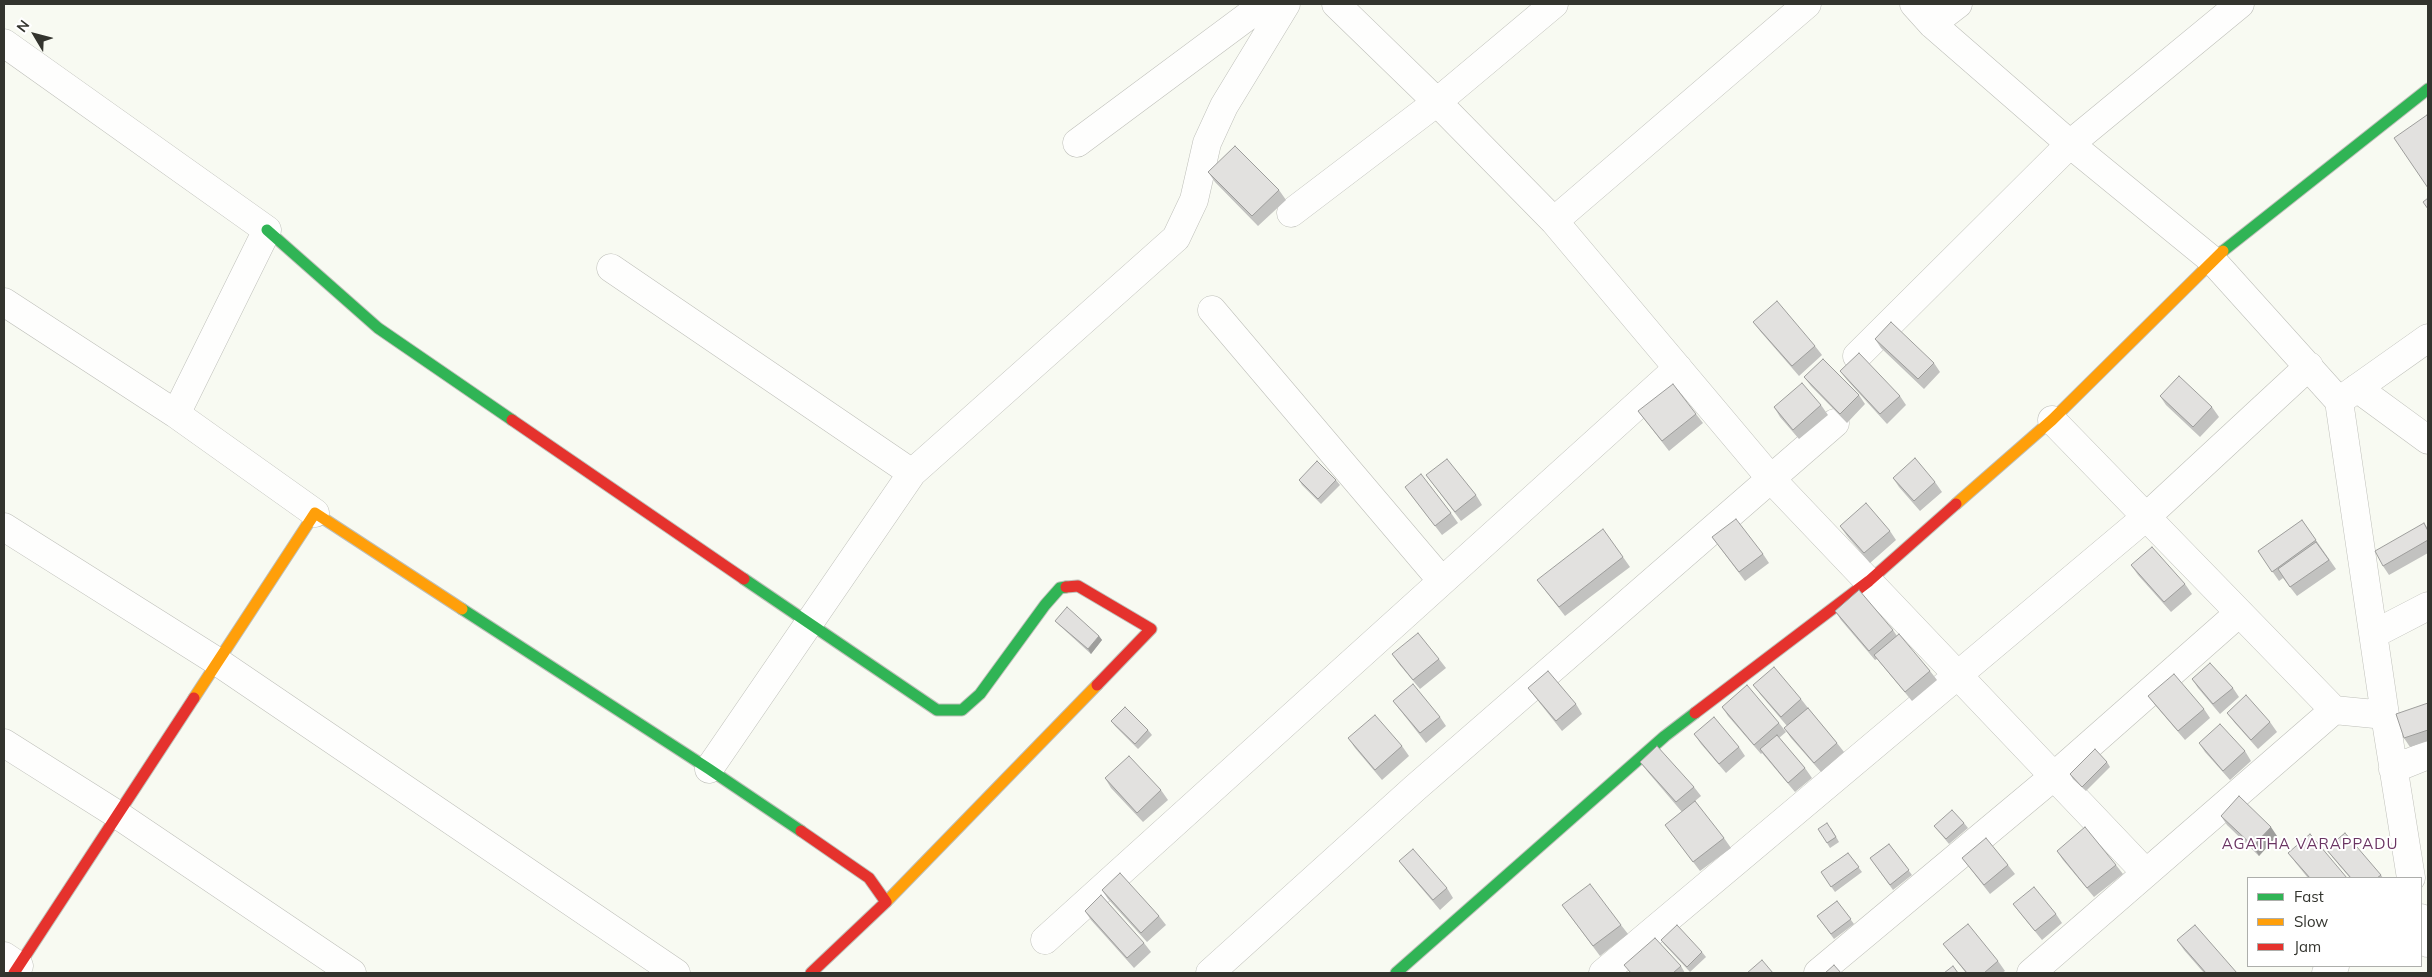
<!DOCTYPE html>
<html>
<head>
<meta charset="utf-8">
<style>
	body { margin:0 }
	#map { position:relative; width:2432px; height:977px; overflow:hidden; background:#f8faf2; font-family:Mulish,sans-serif }
	canvas { display:block }
	.frame { position:absolute; inset:0; border:5px solid #33342e; pointer-events:none }
	.legend { position:absolute; left:2247px; top:877px; width:175px; height:90px; box-sizing:border-box; background:#fff; border:1px solid #adaeab; margin:0; padding:6px 9px; list-style:none; font-size:15px; color:#33342e }
	.legend li { display:flex; align-items:center; gap:10px; height:25px }
	.legend b { width:25px; border:1px solid #adaeab }
	.north { position:absolute; left:10px; top:10px; width:50px; height:50px; -webkit-text-stroke:4px #fff; paint-order:stroke; rotate:307deg; font-size:14px; font-weight:700; line-height:20px; text-align:center; color:#33342e }
	.north::after { content:''; display:block; margin:auto; width:18px; height:22px; background:#33342e; clip-path:polygon(50% 0,100% 100%,50% 72%,0 100%) }
</style>
</head>
<body>
<div id="map">
<canvas width="2432" height="977"></canvas>
<div class="frame"></div>
<ul class="legend">
<li><b style="height:6px;background:#30b455"></b>Fast</li>
<li><b style="height:6px;background:#ff9f0a"></b>Slow</li>
<li><b style="height:6px;background:#e5322d"></b>Jam</li>
</ul>
<div class="north">N</div>
</div>
<script>
const context = document.querySelector('canvas').getContext('2d');
context.lineJoin = 'round';
function poly(rows) {
  const path = new Path2D();
  for (const r of rows) {
    path.moveTo(r[0], r[1]);
    for (let i = 2; i < r.length; i += 2) path.lineTo(r[i], r[i + 1]);
  }
  return path;
}
function trace(path, color, width, dash) {
  context.strokeStyle = color;
  context.lineWidth = width;
  context.lineCap = dash ? 'butt' : 'round';
  context.setLineDash(dash || []);
  context.stroke(path);
}
function paint(path, color) {
  context.fillStyle = color;
  context.fill(path, 'evenodd');
}
function write(font, color, halo, rows, align = 'center') {
  context.font = font + ' Mulish,sans-serif';
  context.lineWidth = 4;
  context.setLineDash([]);
  context.textBaseline = 'middle';
  context.strokeStyle = halo;
  context.fillStyle = color;
  for (const [text, x, y, turn = 0] of rows) {
    context.save();
    context.translate(x, y);
    context.rotate((+turn || 0) * Math.PI / 180);
    context.textAlign = isNaN(turn) ? turn : align;
    if (halo) context.strokeText(text, 0, 0);
    context.fillText(text, 0, 0);
    context.restore();
  }
}
const street = poly([
	[1336,4,1437,102,1554,221,1772,480,2146,873],
	[1914,4,1932,24,2070,144,2212,260,2339,401,2385,715,2411,878],
	[1932,24,1958,4],
	[4,43,267,230,176,414],
	[1077,143,1264,4],
	[1291,213,1437,102,1554,4],
	[1554,221,1807,4],
	[611,268,912,473],
	[4,302,176,414,315,513],
	[1212,310,1442,581],
	[1857,356,2070,144,2240,4],
	[2357,388,2428,440],
	[2339,401,2428,338],
	[2052,420,2334,710,2385,715],
	[4,527,218,662,676,973],
	[2374,634,2428,606],
	[4,743,118,815,352,973],
	[709,769,912,473,1176,238,1194,200,1207,143,1224,106,1286,4],
	[2393,769,2428,755],
	[2421,918,2428,943],
	[1045,940,1678,368],
	[4,956,19,966],
	[1210,973,1415,788,1835,423],
	[1603,973,2146,517,2309,366],
	[1818,973,2053,777,2239,613],
	[2031,973,2334,710],
	[2326,973,2335,966]
]);
const fast = poly([
	[267,230,378,328,512,420],
	[2223,251,2428,89],
	[744,579,937,710,962,710,980,694,1045,605,1060,588,1066,587],
	[462,609,709,769,801,831],
	[1396,973,1665,736,1695,713]
]);
const slow = poly([
	[1956,504,2052,420,2223,251],
	[194,698,315,513,462,609],
	[886,902,1097,685]
]);
const jam = poly([
	[512,420,744,579],
	[1066,587,1078,586,1151,629,1097,685],
	[1695,713,1869,581,1956,504],
	[801,831,869,878,886,902,811,973],
	[14,973,194,698]
]);
const wall = poly([
	[1208,172,1279,190,1286,200,1258,226,1215,182],
	[1753,322,1815,346,1822,355,1799,376,1760,331],
	[1875,339,1934,363,1940,372,1924,389,1881,348],
	[1840,371,1900,396,1906,405,1887,424,1847,380],
	[1804,377,1859,395,1865,404,1847,423,1811,386],
	[2160,396,2212,407,2219,417,2200,437,2166,405],
	[1821,405,1828,415,1799,439,1780,417,1774,407],
	[1638,411,1696,414,1703,423,1669,451],
	[1426,475,1476,495,1482,505,1461,521],
	[1893,478,1935,482,1942,492,1920,511,1899,487],
	[1299,480,1336,480,1340,485,1321,504,1302,485],
	[1405,487,1451,513,1458,523,1442,535],
	[2302,520,2336,569,2297,596,2283,578,2279,581,2258,551],
	[2424,523,2428,529,2428,553,2389,575,2383,566],
	[1840,526,1890,531,1896,540,1870,563,1847,536],
	[1712,537,1763,554,1769,563,1745,581],
	[1623,557,1630,567,1565,616,1537,580],
	[2131,565,2185,584,2192,594,2171,612,2138,575],
	[1835,611,1893,630,1897,636,1930,671,1937,680,1912,701,1877,659,1875,660,1841,620],
	[1055,621,1099,636,1102,640,1091,654,1059,625],
	[1392,654,1439,659,1446,668,1420,689,1399,664],
	[2192,679,2233,688,2239,697,2220,714,2198,688],
	[1753,685,1801,699,1808,708,1837,743,1844,752,1821,772,1791,738,1784,728,1787,726,1760,694],
	[1528,688,1576,704,1582,714,1562,731,1535,697],
	[2148,696,2204,709,2210,718,2185,740,2155,705],
	[1393,701,1440,717,1446,726,1426,743,1400,710],
	[2428,703,2428,741,2410,747,2404,738],
	[1722,707,1779,723,1786,732,1779,738,1805,768,1812,778,1795,792,1762,753,1761,754,1728,716],
	[2227,713,2270,722,2277,732,2258,749,2234,722],
	[1111,721,1148,730,1152,735,1138,749,1115,726],
	[1694,734,1739,747,1745,756,1726,773,1701,744],
	[1348,738,1402,746,1409,756,1382,780,1355,748],
	[2199,743,2245,751,2251,761,2230,780,2205,752],
	[1640,762,1694,787,1701,796,1688,807,1724,838,1731,848,1700,871,1665,825,1682,812,1647,771],
	[2107,762,2110,767,2086,791,2073,779,2070,774],
	[1105,778,1161,790,1168,800,1143,822,1111,788],
	[2221,816,2277,836,2259,856,2227,825],
	[1964,823,1968,828,1949,844,1934,826],
	[1831,828,1839,842,1830,848,1827,843],
	[1889,844,1912,875,1893,890,1870,858],
	[2326,849,2381,875,2383,878,2350,878,2333,858],
	[2057,851,2116,865,2123,874,2094,897,2063,860],
	[1848,853,1862,872,1835,892,1821,872],
	[2288,853,2347,878,2308,878,2295,862],
	[1962,858,2008,865,2015,874,1990,894],
	[1399,861,1447,888,1453,898,1440,910,1406,870],
	[1102,890,1159,916,1166,925,1147,942,1108,899],
	[1837,901,1854,924,1834,939,1817,916],
	[2013,904,2056,914,2062,923,2042,940,2020,913],
	[1562,905,1621,925,1628,934,1600,956],
	[1085,911,1144,943,1151,952,1134,968,1091,920],
	[1661,940,1702,952,1706,957,1690,972,1664,944],
	[2177,940,2237,973,2204,973,2184,950],
	[1943,944,1998,961,2005,971,2002,973,1966,973],
	[1681,966,1685,973,1631,973]
]);
const shadedWall = poly([
	[1099,636,1102,640,1091,654,1088,649],
	[2271,827,2277,836,2259,856,2253,846]
]);
const building = poly([
	[2427,115,2428,117,2428,188,2394,138,2427,115],
	[1235,146,1279,190,1252,216,1208,172,1235,146],
	[2428,198,2428,209,2423,202,2428,198],
	[1777,301,1815,346,1792,366,1753,322,1777,301],
	[1891,322,1934,363,1918,379,1875,339,1891,322],
	[1859,353,1900,396,1880,414,1840,371,1859,353],
	[1823,359,1859,395,1840,414,1804,377,1823,359],
	[2179,376,2212,407,2193,427,2160,396,2179,376],
	[1802,383,1821,405,1793,430,1774,407,1802,383],
	[1673,384,1696,414,1662,441,1638,411,1673,384],
	[1915,458,1935,482,1914,501,1893,478,1915,458],
	[1447,459,1476,495,1455,512,1426,475,1447,459],
	[1317,461,1336,480,1318,499,1299,480,1317,461],
	[1421,474,1451,513,1435,526,1405,487,1421,474],
	[1866,503,1890,531,1864,553,1840,526,1866,503],
	[1736,519,1763,554,1739,572,1712,537,1736,519],
	[2302,520,2316,540,2272,572,2258,551,2302,520],
	[2424,523,2428,531,2428,540,2383,566,2375,551,2424,523],
	[1603,529,1623,557,1559,607,1537,580,1603,529],
	[2316,542,2329,560,2290,587,2278,569,2316,542],
	[2152,547,2185,584,2164,602,2131,565,2152,547],
	[1859,590,1893,630,1869,651,1835,611,1859,590],
	[1067,607,1099,636,1088,649,1055,621,1067,607],
	[1418,633,1439,659,1413,680,1392,654,1418,633],
	[1899,634,1930,671,1905,692,1874,655,1899,634],
	[2210,663,2233,688,2213,704,2192,679,2210,663],
	[1774,667,1801,699,1781,717,1753,685,1774,667],
	[1548,671,1576,704,1556,721,1528,688,1548,671],
	[2174,674,2204,709,2178,731,2148,696,2174,674],
	[1413,684,1440,717,1420,733,1393,701,1413,684],
	[1747,685,1779,723,1754,745,1722,707,1747,685],
	[2246,695,2270,722,2251,740,2227,713,2246,695],
	[2428,703,2428,730,2404,738,2396,714,2428,703],
	[1125,707,1148,730,1135,744,1111,721,1125,707],
	[1808,708,1837,743,1814,763,1784,728,1808,708],
	[1375,715,1402,746,1375,770,1348,738,1375,715],
	[1714,717,1739,747,1719,764,1694,734,1714,717],
	[2220,724,2245,751,2223,771,2199,743,2220,724],
	[1777,735,1805,768,1788,783,1760,749,1777,735],
	[1657,746,1694,787,1676,802,1640,762,1657,746],
	[2095,749,2107,762,2082,787,2070,774,2095,749],
	[1129,756,1161,790,1137,813,1105,778,1129,756],
	[2239,796,2271,827,2253,846,2221,816,2239,796],
	[1695,801,1724,838,1693,862,1665,825,1695,801],
	[1952,810,1964,823,1946,839,1934,826,1952,810],
	[1827,823,1836,837,1827,843,1818,829,1827,823],
	[2085,827,2116,865,2087,888,2057,851,2085,827],
	[2345,833,2381,875,2377,878,2351,878,2326,849,2345,833],
	[2310,834,2347,878,2310,878,2288,853,2310,834],
	[1986,838,2008,865,1984,885,1962,858,1986,838],
	[1889,844,1909,870,1890,885,1870,858,1889,844],
	[1413,849,1447,888,1433,900,1399,861,1413,849],
	[1848,853,1859,867,1831,887,1821,872,1848,853],
	[1120,873,1159,916,1141,933,1102,890,1120,873],
	[1590,884,1621,925,1593,946,1562,905,1590,884],
	[2034,887,2056,914,2035,931,2013,904,2034,887],
	[1101,895,1144,943,1127,958,1085,911,1101,895],
	[1837,901,1851,919,1831,934,1817,916,1837,901],
	[1968,924,1998,961,1984,973,1967,973,1943,944,1968,924],
	[1677,925,1702,952,1687,967,1661,940,1677,925],
	[2195,925,2237,973,2206,973,2177,940,2195,925],
	[1655,938,1681,966,1673,973,1631,973,1624,965,1655,938],
	[1762,960,1773,973,1747,973,1762,960],
	[1834,965,1841,973,1825,973,1834,965],
	[1953,966,1958,973,1944,973,1953,966]
]);
const neighbourhoodNames = [
	["AGATHA VARAPPADU",2310,844]
];
trace(street, '#bebfb9', 29);
trace(fast, '#bebfb9', 13);
trace(slow, '#bebfb9', 13);
trace(jam, '#bebfb9', 13);
trace(street, '#fefefd', 28);
trace(fast, '#30b455', 11);
trace(slow, '#ff9f0a', 11);
trace(jam, '#e5322d', 11);
paint(wall, '#c2c2c0');
paint(shadedWall, '#9e9e9c');
paint(building, '#e2e1df');
trace(building, '#9e9e9c', 1);
context.letterSpacing = '1px';
write('15px', '#6a3462', '#fff', neighbourhoodNames);
context.letterSpacing = '0px';
</script>
</body>
</html>
